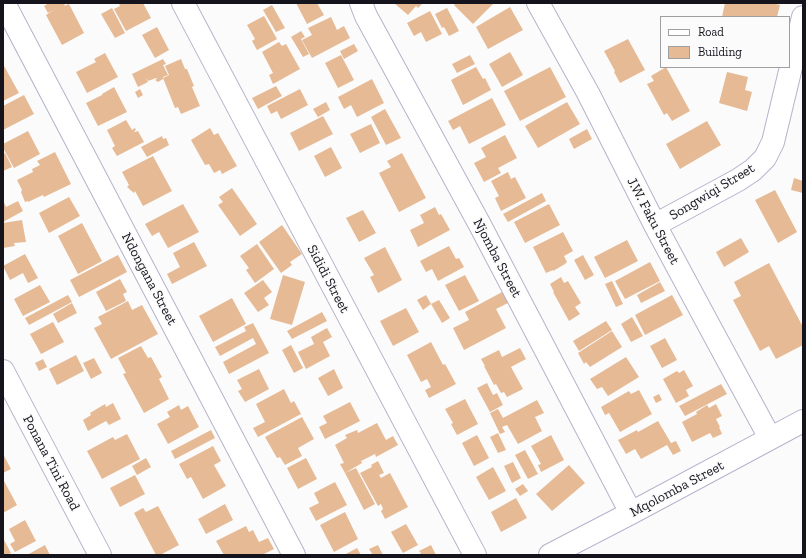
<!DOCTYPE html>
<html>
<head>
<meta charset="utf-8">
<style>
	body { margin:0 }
	#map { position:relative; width:806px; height:558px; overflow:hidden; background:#fbfbfb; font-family:"Zilla Slab",serif }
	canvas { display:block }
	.frame { position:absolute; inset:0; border:4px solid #15141d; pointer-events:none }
	.legend { position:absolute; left:660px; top:16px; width:130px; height:52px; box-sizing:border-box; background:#fbfbfb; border:1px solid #9f9fa2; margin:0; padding:5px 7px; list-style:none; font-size:12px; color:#15141d }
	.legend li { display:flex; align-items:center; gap:8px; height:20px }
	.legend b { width:20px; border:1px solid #9f9fa2 }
</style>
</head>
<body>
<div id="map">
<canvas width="806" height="558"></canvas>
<div class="frame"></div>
<ul class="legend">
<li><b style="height:5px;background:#fff"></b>Road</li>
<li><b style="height:11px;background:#e6ba95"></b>Building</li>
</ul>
</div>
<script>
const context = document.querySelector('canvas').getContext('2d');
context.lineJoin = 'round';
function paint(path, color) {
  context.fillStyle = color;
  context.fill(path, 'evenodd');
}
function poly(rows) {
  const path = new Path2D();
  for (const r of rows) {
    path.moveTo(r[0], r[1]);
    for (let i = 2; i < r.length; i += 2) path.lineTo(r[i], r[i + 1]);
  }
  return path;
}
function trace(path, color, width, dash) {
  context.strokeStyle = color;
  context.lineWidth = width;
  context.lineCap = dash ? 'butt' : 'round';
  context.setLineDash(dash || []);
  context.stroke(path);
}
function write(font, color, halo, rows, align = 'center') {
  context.font = font + ' "Zilla Slab",serif';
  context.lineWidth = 3.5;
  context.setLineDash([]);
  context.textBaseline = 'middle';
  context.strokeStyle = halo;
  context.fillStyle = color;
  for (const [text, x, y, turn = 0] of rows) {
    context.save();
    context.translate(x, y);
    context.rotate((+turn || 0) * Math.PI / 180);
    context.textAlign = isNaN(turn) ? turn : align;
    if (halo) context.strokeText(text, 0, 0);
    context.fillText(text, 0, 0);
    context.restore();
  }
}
const building = poly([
	[49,3,64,3,65,6,64,6,69,4,84,33,62,45,46,15,54,10,48,13,44,6],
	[119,3,143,3,151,18,126,31,114,9,120,6],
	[296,3,317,3,324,15,307,24],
	[394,3,423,3,418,8,416,6,408,15],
	[456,3,494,3,473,24,454,5],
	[725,3,772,3,780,5,777,17,722,17],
	[272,5,285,28,276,32,263,10],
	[510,7,523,30,488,49,476,27],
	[112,8,125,33,115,38,101,14],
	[447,8,459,31,449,36,444,27,442,28,435,14],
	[430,11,442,34,426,42,421,32,414,36,407,23],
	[264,16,277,39,257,50,252,41,255,39,247,25],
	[331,17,337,30,344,26,350,38,312,58,302,40,312,35,308,28],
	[157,27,169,50,155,58,142,35],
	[301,31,305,37,301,39,309,54,303,57,291,37],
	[628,39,645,70,620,83,614,72,615,71,604,51],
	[279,42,282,46,286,44,300,69,273,84,269,75,273,73,262,52],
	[354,44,358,51,344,59,340,51],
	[510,52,523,75,502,87,489,64],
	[105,53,118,77,87,93,76,72,96,62,94,59],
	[341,55,354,80,338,88,325,63],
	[470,55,475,64,457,73,452,64],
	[163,59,166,64,163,65,168,75,163,77,163,79,158,82,155,80,157,79,156,78,148,81,145,77,148,82,138,87,132,74],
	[181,59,185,69,187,69,194,86,192,87,200,106,181,114,178,107,175,108,163,78,169,75,165,66],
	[3,64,19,93,3,101],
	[476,67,483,79,485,78,491,90,463,105,451,80],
	[550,67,566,97,520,121,504,91],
	[666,67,690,111,672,121,667,113,664,115,647,84,654,81,651,76],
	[727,72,748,77,745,90,752,92,747,111,719,103],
	[372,79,384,103,357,117,351,105,344,109,338,97],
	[276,86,282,96,258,109,252,98],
	[114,87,127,112,98,126,86,103,102,95,102,94],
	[140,89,143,95,138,98,135,92],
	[300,89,308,105,281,119,277,111,271,114,267,106],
	[24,95,34,114,3,130,3,106],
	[492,98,506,125,469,144,460,126,453,130,448,121],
	[326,102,330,110,318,117,313,109],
	[567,102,580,124,538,148,525,126],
	[385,109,401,138,386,145,371,117],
	[323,116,333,134,299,151,290,133],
	[126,120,132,130,135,128,136,130,134,131,135,132,138,131,144,142,117,156,112,148,115,146,107,130],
	[707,121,721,145,680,169,666,144],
	[371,124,380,143,360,153,350,134],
	[210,128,214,135,218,133,237,166,222,174,220,170,214,173,209,164,205,165,191,140],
	[587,129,592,139,574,149,569,139],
	[28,131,40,154,14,168,3,148,3,144],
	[505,135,517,158,498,168,501,173,484,182,474,163,486,157,481,148],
	[162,136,163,139,166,138,169,145,147,157,141,147],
	[331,147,342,168,325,177,314,156],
	[55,152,71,184,44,197,43,195,28,202,28,201,25,202,21,192,22,190,17,180,33,172,32,169,40,165,37,161],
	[5,153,12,167,3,171,3,154],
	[402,153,426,198,399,212,379,173,391,167,387,161],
	[153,156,172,191,143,206,135,191,134,193,127,187,129,185,122,172],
	[508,172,511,179,515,177,526,198,501,211,495,198,499,196,491,181],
	[794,178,803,181,803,193,791,190],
	[232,188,257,224,240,236,218,205,223,202,219,197],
	[775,190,797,232,778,243,755,200],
	[542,193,546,201,508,222,503,214],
	[69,197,80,216,49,233,39,213],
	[3,200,6,207,18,201,23,211,3,222],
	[183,204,199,232,168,248,159,232,152,236,145,224],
	[549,204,560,225,525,243,514,222],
	[435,207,439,215,441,214,450,230,418,247,410,230,424,223,420,215],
	[363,210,376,233,359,242,346,218],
	[22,220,26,242,14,243,15,246,3,248,3,223],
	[82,223,102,261,78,274,58,236],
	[282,225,302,254,290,262,292,265,281,273,259,242],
	[563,232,573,251,564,256,567,262,565,264,553,271,553,270,546,273,533,247],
	[741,238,749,252,724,267,716,252],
	[627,240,638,261,605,278,594,257],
	[194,242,207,266,172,284,167,274,180,267,173,253],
	[257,244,274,269,255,283,246,270,249,268,240,256],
	[449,246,456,259,459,258,464,267,438,281,432,269,426,272,420,261],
	[385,247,402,280,378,293,370,277,374,275,364,258],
	[25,254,38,278,28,283,23,273,10,280,3,266],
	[118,255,127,272,79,297,70,280],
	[583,255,594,275,585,280,574,260],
	[650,262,660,281,625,299,615,281],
	[769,263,803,327,803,345,776,359,769,346,760,351,733,300,741,296,734,282],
	[283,275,305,282,292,325,270,319],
	[465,275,479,301,459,311,445,285],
	[561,277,564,283,568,281,581,303,575,307,580,314,569,321,553,292,554,292,550,284],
	[120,279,127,292,123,294,126,301,106,311,96,292],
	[263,280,272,292,264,298,269,305,258,312,244,293],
	[612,281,623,304,616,307,605,284],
	[660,282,665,291,641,303,637,295],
	[40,285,50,302,23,316,14,299],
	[504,291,510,302,496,309,506,328,464,350,453,328,469,320,465,312],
	[68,295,72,302,29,325,25,318],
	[426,295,431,304,423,310,417,300],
	[672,295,683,315,645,335,635,315],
	[232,298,246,324,213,342,199,316],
	[439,300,450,318,442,323,431,304],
	[128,301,132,310,142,305,158,334,111,359,94,328,102,324,98,317],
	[72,303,77,313,58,323,53,314],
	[406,308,419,332,393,346,380,321],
	[322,312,327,321,292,339,287,331],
	[632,317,643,336,631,342,621,324],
	[606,321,612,330,579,351,573,341],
	[53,322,64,342,41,354,30,334],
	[253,323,269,353,229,374,223,362,256,344,253,338,220,356,215,347,246,331,244,327],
	[327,328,332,337,323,342,330,356,306,369,298,352,314,344,311,337],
	[612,331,622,347,590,367,586,362,584,364,578,353],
	[665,338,677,360,662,368,650,346],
	[431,342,443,365,445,364,456,384,429,398,425,390,431,387,427,379,421,382,407,355],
	[291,345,303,368,294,373,282,350],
	[141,346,148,358,151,357,162,377,159,379,169,399,144,413,123,374,126,373,118,358],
	[520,348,526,359,511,367,523,389,507,397,504,392,501,393,496,384,494,385,484,366,485,366,481,359,499,350,502,357],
	[76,355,84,371,57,385,49,369],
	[626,357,639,377,608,396,602,387,597,389,590,379],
	[94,358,102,373,91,379,83,363],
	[43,359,47,367,39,371,35,363],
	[259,369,269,389,245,402,238,391,242,389,237,380],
	[334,369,343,388,328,396,318,378],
	[684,370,693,386,686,390,689,396,676,403,663,379,677,371,679,373],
	[487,383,493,395,497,393,503,405,490,412,477,388],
	[721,384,727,394,685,416,679,406],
	[284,389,291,403,294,401,301,414,258,437,253,428,265,422,256,404],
	[639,390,652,414,620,432,609,413,605,415,601,407,629,391,631,394],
	[659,394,662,400,656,403,653,397],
	[465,399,478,424,457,435,451,424,453,423,445,409],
	[537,400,544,413,535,417,542,431,518,444,507,425,502,427,505,432,500,434,490,413,498,409,503,418],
	[350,402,360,421,325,439,319,427,327,423,323,416],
	[113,403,121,419,109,425,106,421,88,431,83,420,91,415,90,413,105,404,106,407],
	[716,404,722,416,716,419,720,427,719,427,722,434,713,438,710,433,692,442,682,422,697,414,696,412,707,405,709,408],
	[179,405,181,410,188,406,199,427,168,444,157,424,170,417,167,412],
	[302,417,314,439,298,448,302,456,285,465,280,457,277,458,265,437],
	[658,421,671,443,676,441,681,451,673,455,667,445,641,459,635,449,626,454,618,440,637,430,638,432],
	[377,423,386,440,393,436,398,445,376,457,375,454,361,461,362,463,345,473,340,464,344,463,335,445,347,438,345,435,357,430,358,433],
	[211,430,215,438,175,459,171,451],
	[498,433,506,450,498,453,490,437],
	[127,434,140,459,102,479,87,451,113,437,115,440],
	[477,435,489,458,474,466,462,443],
	[551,435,564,460,541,472,538,465,541,464,531,446],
	[213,446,221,461,214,465,226,486,203,499,191,477,187,479,179,464],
	[525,450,538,474,528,479,515,455],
	[3,454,11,469,3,473],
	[146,458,151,467,137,475,132,466],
	[306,458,317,479,298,489,287,468],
	[378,461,384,473,379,475,381,478,390,473,408,507,385,519,381,511,383,509,381,504,378,506,360,473,372,467,371,465],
	[513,462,521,478,512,483,504,466],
	[569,465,585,483,552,511,536,494],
	[493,467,506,491,489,500,476,477],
	[356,468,375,504,364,510,345,473],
	[135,475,145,494,120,507,110,488],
	[4,481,17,505,3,513,3,482],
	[335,482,347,505,316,521,309,508,319,503,314,493],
	[523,484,528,491,520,496,515,489],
	[516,498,527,518,501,532,491,512],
	[225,504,233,520,206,534,198,519],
	[158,506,179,545,160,555,156,555,134,513,143,508,146,512],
	[345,512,358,539,334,552,320,525],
	[25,520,36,541,15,552,10,544,15,541,9,529],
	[406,524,418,545,403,553,391,532],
	[246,526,249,532,253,530,259,542,268,538,274,549,262,555,224,555,216,541],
	[3,538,11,553,7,555,3,555],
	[45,545,50,555,27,555],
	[378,545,383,555,373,555,369,549],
	[431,545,436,555,418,555,421,553,419,551],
	[357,548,361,555,344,555]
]);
const minor = poly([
	[4,3,294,555],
	[183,3,475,555],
	[361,3,366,16,480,225,631,513],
	[538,3,588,93,655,225,712,331,770,438],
	[655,225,738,180,753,170,765,158,773,142,803,17],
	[3,371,100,555],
	[550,555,631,513,803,421]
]);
const streetNames = [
	["Songwiqi Street",712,192,-31],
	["J.W. Faku Street",653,221,62],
	["Njomba Street",497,258,62],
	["Ndongana Street",149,279,62],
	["Sididi Street",328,279,62],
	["Ponana Tini Road",51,463,62],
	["Mqolomba Street",677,489,-28]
];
paint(building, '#e6ba95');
trace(minor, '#b4b3cc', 24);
trace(minor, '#fff', 22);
write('14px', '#15141d', '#fbfbfb', streetNames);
</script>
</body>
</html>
